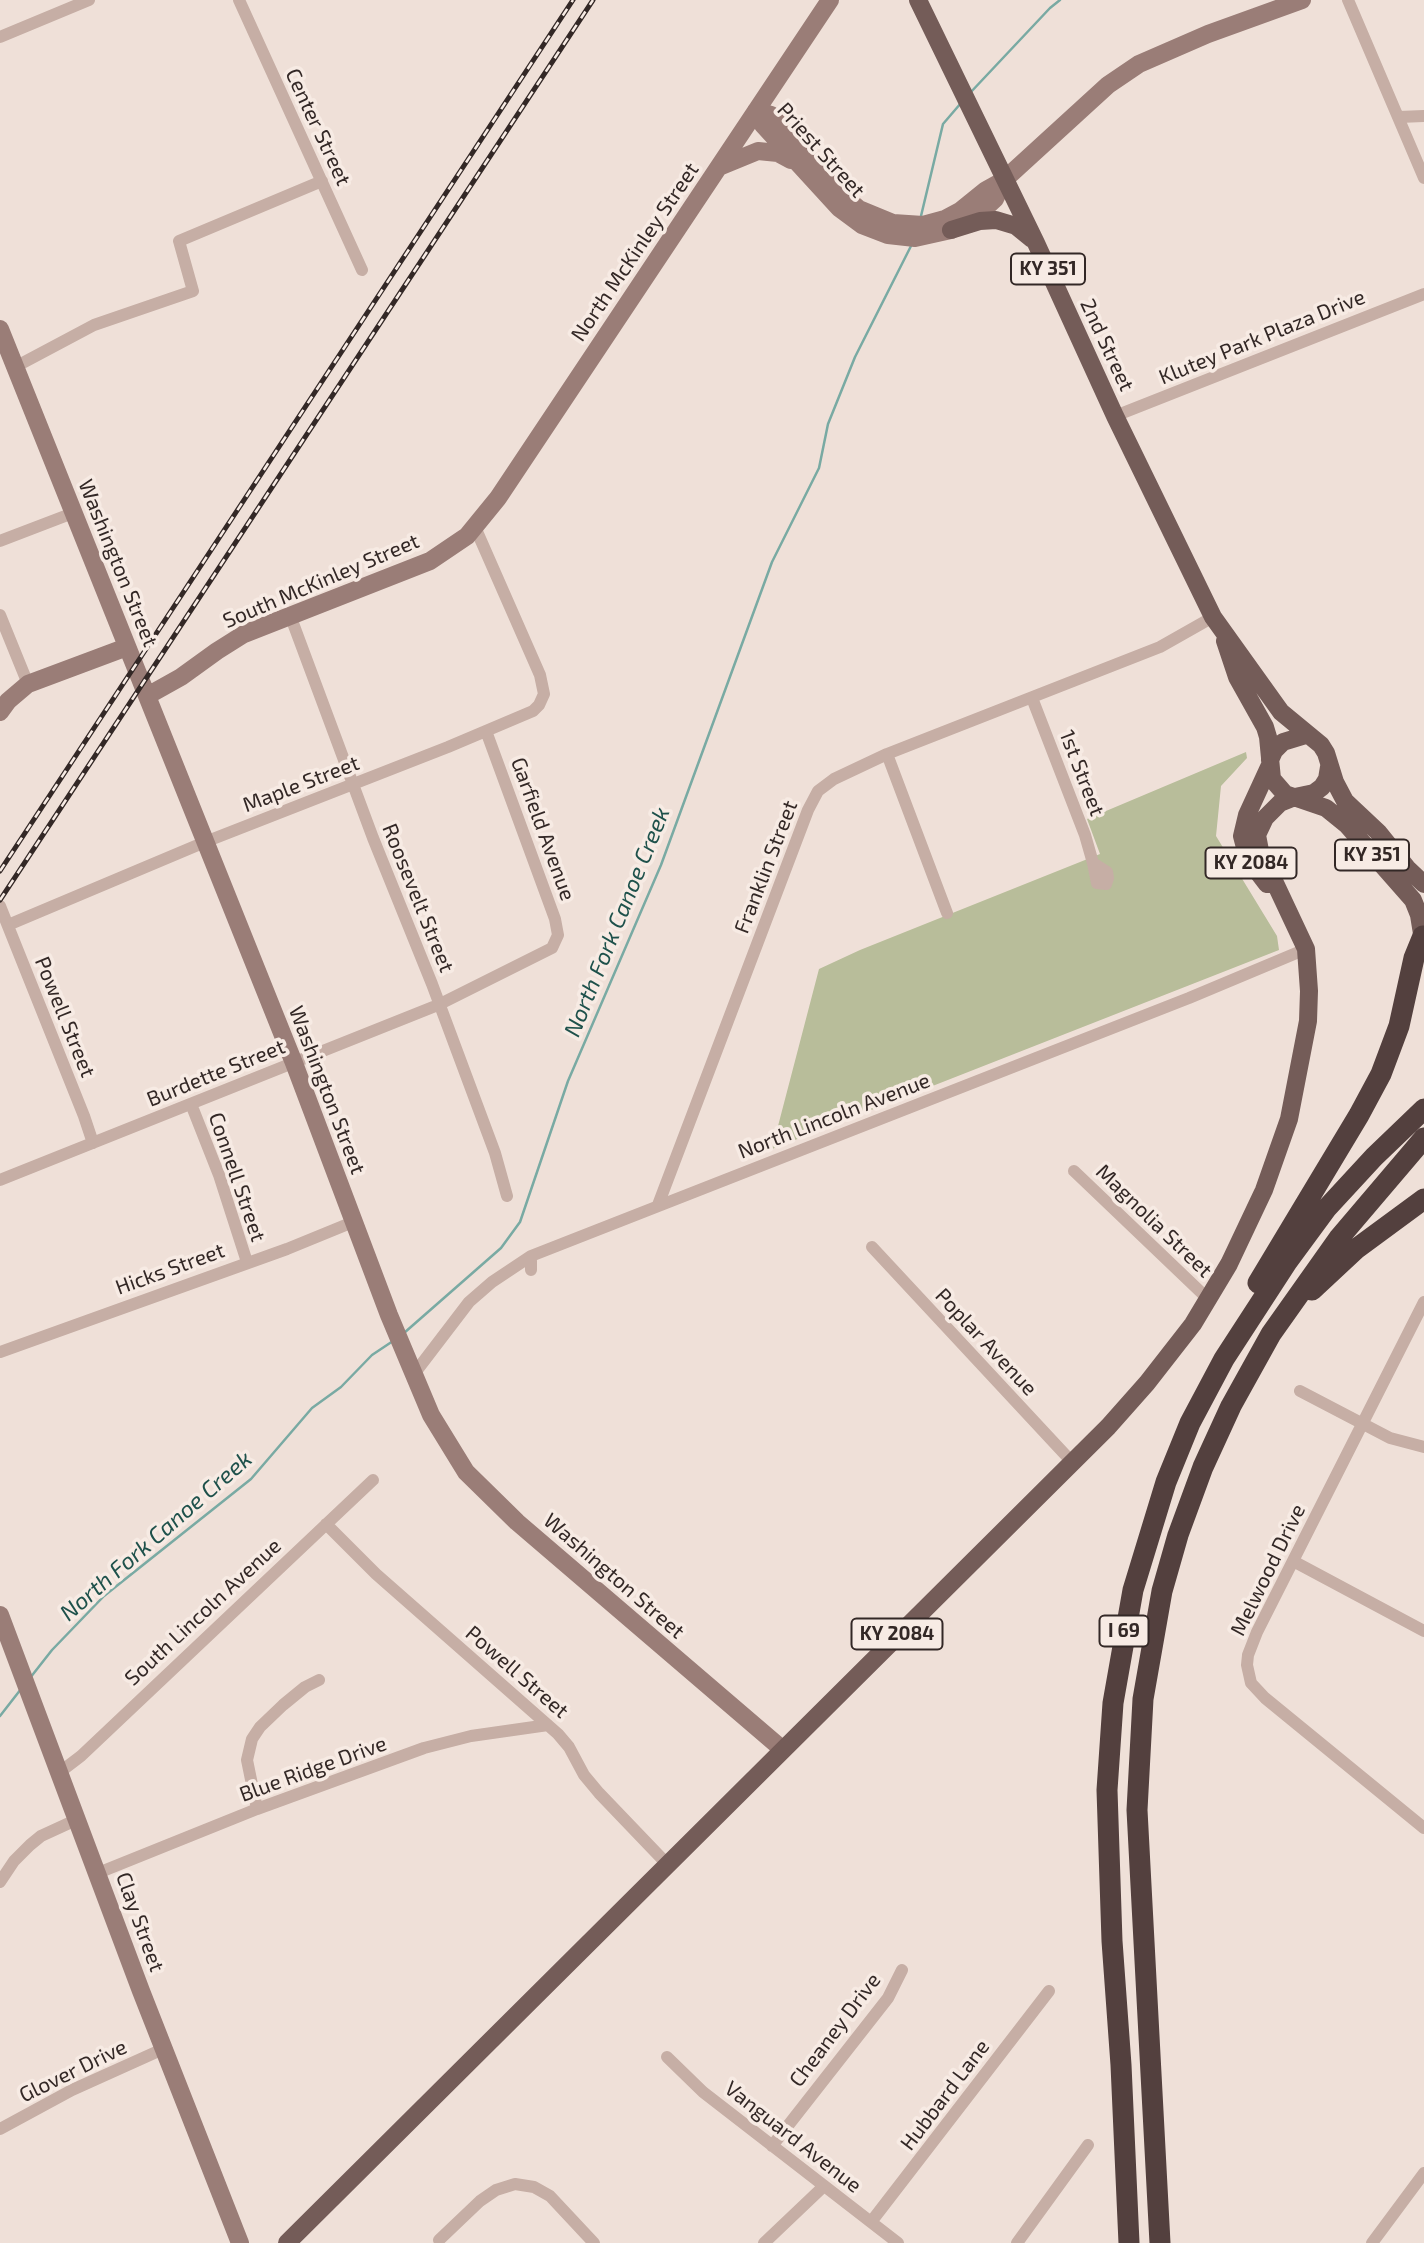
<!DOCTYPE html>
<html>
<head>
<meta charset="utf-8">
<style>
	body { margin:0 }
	canvas { display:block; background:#efe0d8 }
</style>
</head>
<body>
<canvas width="1424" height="2243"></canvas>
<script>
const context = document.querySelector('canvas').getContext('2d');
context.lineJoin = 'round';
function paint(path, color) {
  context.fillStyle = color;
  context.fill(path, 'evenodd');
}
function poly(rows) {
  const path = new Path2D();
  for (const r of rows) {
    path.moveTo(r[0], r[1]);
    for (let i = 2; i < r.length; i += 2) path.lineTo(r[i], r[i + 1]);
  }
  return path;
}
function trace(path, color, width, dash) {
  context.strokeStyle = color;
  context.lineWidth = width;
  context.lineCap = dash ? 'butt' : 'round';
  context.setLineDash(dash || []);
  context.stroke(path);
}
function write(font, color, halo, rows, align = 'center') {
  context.font = font + ' "Exo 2",sans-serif';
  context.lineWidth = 7;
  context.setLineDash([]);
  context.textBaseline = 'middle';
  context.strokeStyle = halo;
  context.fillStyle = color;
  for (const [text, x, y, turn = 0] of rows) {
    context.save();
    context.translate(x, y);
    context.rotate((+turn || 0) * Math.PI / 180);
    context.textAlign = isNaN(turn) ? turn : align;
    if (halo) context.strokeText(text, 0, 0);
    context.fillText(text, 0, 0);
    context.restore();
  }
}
const green = poly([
	[1246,752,1247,758,1221,786,1216,836,1277,936,1279,950,772,1149,819,969,860,950,1100,854,1087,819]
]);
const stream = poly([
	[970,93,1050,8,1060,0],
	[921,216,943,124,961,103],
	[404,1333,501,1248,520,1222,568,1081,661,865,772,562,819,468,828,424,855,357,911,246],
	[30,1678,52,1650,104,1596,251,1479,312,1408,341,1387,372,1355,393,1341],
	[0,1716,21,1689]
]);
const street = poly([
	[239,0,362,270],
	[1348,0,1424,178],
	[0,37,89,0],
	[1399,117,1424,116],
	[15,367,94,325,193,291,179,241,322,181],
	[1115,416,1424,294],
	[0,541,73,513],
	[0,615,28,684],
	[290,615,373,838,432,984,495,1153,507,1196],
	[1032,698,1085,835,1093,863],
	[887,754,947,913],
	[1093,863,1107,872,1108,878,1106,884,1097,883,1093,863],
	[0,906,84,1116,93,1143],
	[8,925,205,842,448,747,533,711,539,705,544,694,540,675,475,527],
	[191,1104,219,1175,247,1262],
	[1074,1171,1208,1299],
	[0,1180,438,1005,552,948,558,935,555,919,486,731],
	[658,1205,808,810,818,791,834,779,887,754,1160,647,1213,617],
	[872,1247,1072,1462],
	[531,1256,531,1270],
	[1424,1302,1257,1632,1248,1655,1247,1665,1251,1683,1265,1698,1424,1828],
	[0,1352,287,1249,353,1222],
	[414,1374,469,1302,492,1282,531,1256,1189,998,1306,949],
	[1300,1391,1390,1438,1424,1447],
	[326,1524,376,1574,558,1734,569,1747,584,1775,599,1793,667,1864],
	[1293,1561,1424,1631],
	[60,1772,81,1756,373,1480],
	[257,1809,247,1760,252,1739,260,1727,283,1705,305,1687,319,1680],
	[98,1873,257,1809,424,1748,471,1736,548,1725],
	[0,1882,14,1861,30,1845,41,1836,78,1819],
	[667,2057,703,2092,898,2243],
	[0,2129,72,2090,163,2049],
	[772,2146,888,1998,902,1970],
	[871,2222,1049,1991],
	[439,2240,480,2201,496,2190,515,2184,534,2187,550,2196,594,2243],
	[764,2243,824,2186],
	[1017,2243,1088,2145],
	[1372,2243,1424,2173]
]);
const secondary = poly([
	[756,111,771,115,839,192,859,209,893,223,923,225,945,219,960,211,986,190,1004,180,1108,85,1139,64,1208,34,1302,0],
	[756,111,763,125,839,208,862,225,888,235,915,238,951,230,981,212,995,199,1004,180],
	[719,167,758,151,778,153,791,160],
	[0,329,294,1063,389,1315,431,1415,466,1472,517,1522,782,1749],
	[147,696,181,677,217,651,244,634,430,561,467,536,498,498,830,0],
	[0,712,8,701,28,684,127,647],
	[0,1615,141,1991,240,2243]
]);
const primary = poly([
	[918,0,1036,243,1115,416,1213,617,1281,712,1321,745,1326,753,1335,782,1345,801,1378,832,1407,868,1424,884],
	[951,230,980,221,996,220,1016,226,1032,239],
	[1225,641,1237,677,1265,727,1268,737,1272,779,1285,794,1326,808,1347,825,1413,900,1419,915,1424,946],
	[1270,760,1274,751,1283,742,1306,735],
	[1267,884,1248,859,1242,836,1247,815,1270,765],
	[287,2243,1108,1427,1147,1383,1193,1324,1229,1264,1264,1190,1289,1119,1308,1021,1309,991,1306,949,1260,851,1257,835,1265,818,1280,803,1295,797,1314,793,1322,787,1327,779,1329,767]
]);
const highway = poly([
	[1258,1283,1359,1115,1381,1074,1399,1026,1414,958,1423,936],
	[1312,1290,1356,1249,1424,1199],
	[1129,2243,1121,2065,1112,1941,1107,1790,1113,1703,1133,1590,1166,1482,1190,1423,1224,1359,1287,1262,1326,1209,1374,1157,1424,1109],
	[1160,2243,1137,1810,1143,1699,1162,1591,1178,1535,1203,1467,1231,1406,1271,1334,1339,1238,1424,1138]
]);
const rail = poly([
	[0,871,573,0],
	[0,900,593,0]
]);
const shields = [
	[1048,269,74],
	[1372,855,74],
	[1251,863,91],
	[1124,1631,49],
	[897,1634,91]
];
const shieldNames = [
	["KY 351",1048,269],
	["KY 351",1372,855],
	["KY 2084",1251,863],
	["I 69",1124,1631],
	["KY 2084",897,1634]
];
const streetNames = [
	["Center Street",318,127,65],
	["Priest Street",821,150,48],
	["North McKinley Street",635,252,-56],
	["Klutey Park Plaza Drive",1262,337,-22],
	["2nd Street",1107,345,65],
	["Washington Street",118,563,68],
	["South McKinley Street",321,581,-23],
	["1st Street",1082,773,69],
	["Maple Street",301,784,-21],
	["Garfield Avenue",543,829,70],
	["Franklin Street",766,867,-69],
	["Roosevelt Street",418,898,68],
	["Powell Street",65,1017,68],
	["Burdette Street",216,1073,-22],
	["Washington Street",327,1090,69],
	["North Lincoln Avenue",834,1116,-21],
	["Connell Street",237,1177,71],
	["Magnolia Street",1154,1221,44],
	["Hicks Street",170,1269,-20],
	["Poplar Avenue",986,1342,47],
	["Melwood Drive",1268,1570,-64],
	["Washington Street",614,1576,41],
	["South Lincoln Avenue",203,1612,-43],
	["Powell Street",517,1672,41],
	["Blue Ridge Drive",313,1769,-20],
	["Clay Street",140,1922,70],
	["Cheaney Drive",835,2030,-53],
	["Glover Drive",73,2071,-26],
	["Hubbard Lane",945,2095,-53],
	["Vanguard Avenue",793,2137,38]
];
const waterNames = [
	["North Fork Canoe Creek",617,922,-68],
	["North Fork Canoe Creek",156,1536,-41]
];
paint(green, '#b8bd9a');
trace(stream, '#79aaa3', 2.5);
trace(street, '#c6aea5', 12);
trace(secondary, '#9a7d77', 18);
trace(primary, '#745c58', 18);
trace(highway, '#53403e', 21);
trace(rail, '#332826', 5);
trace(rail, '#f7ebe4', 2.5, [8]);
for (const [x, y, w] of shields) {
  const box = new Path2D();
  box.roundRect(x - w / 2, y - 15.5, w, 31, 5);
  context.fillStyle = '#f7ebe4';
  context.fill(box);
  trace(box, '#332826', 2);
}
write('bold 19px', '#332826', null, shieldNames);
write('21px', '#332826', '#f7ebe4', streetNames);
write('italic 23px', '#1e514b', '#f7ebe4', waterNames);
</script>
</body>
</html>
